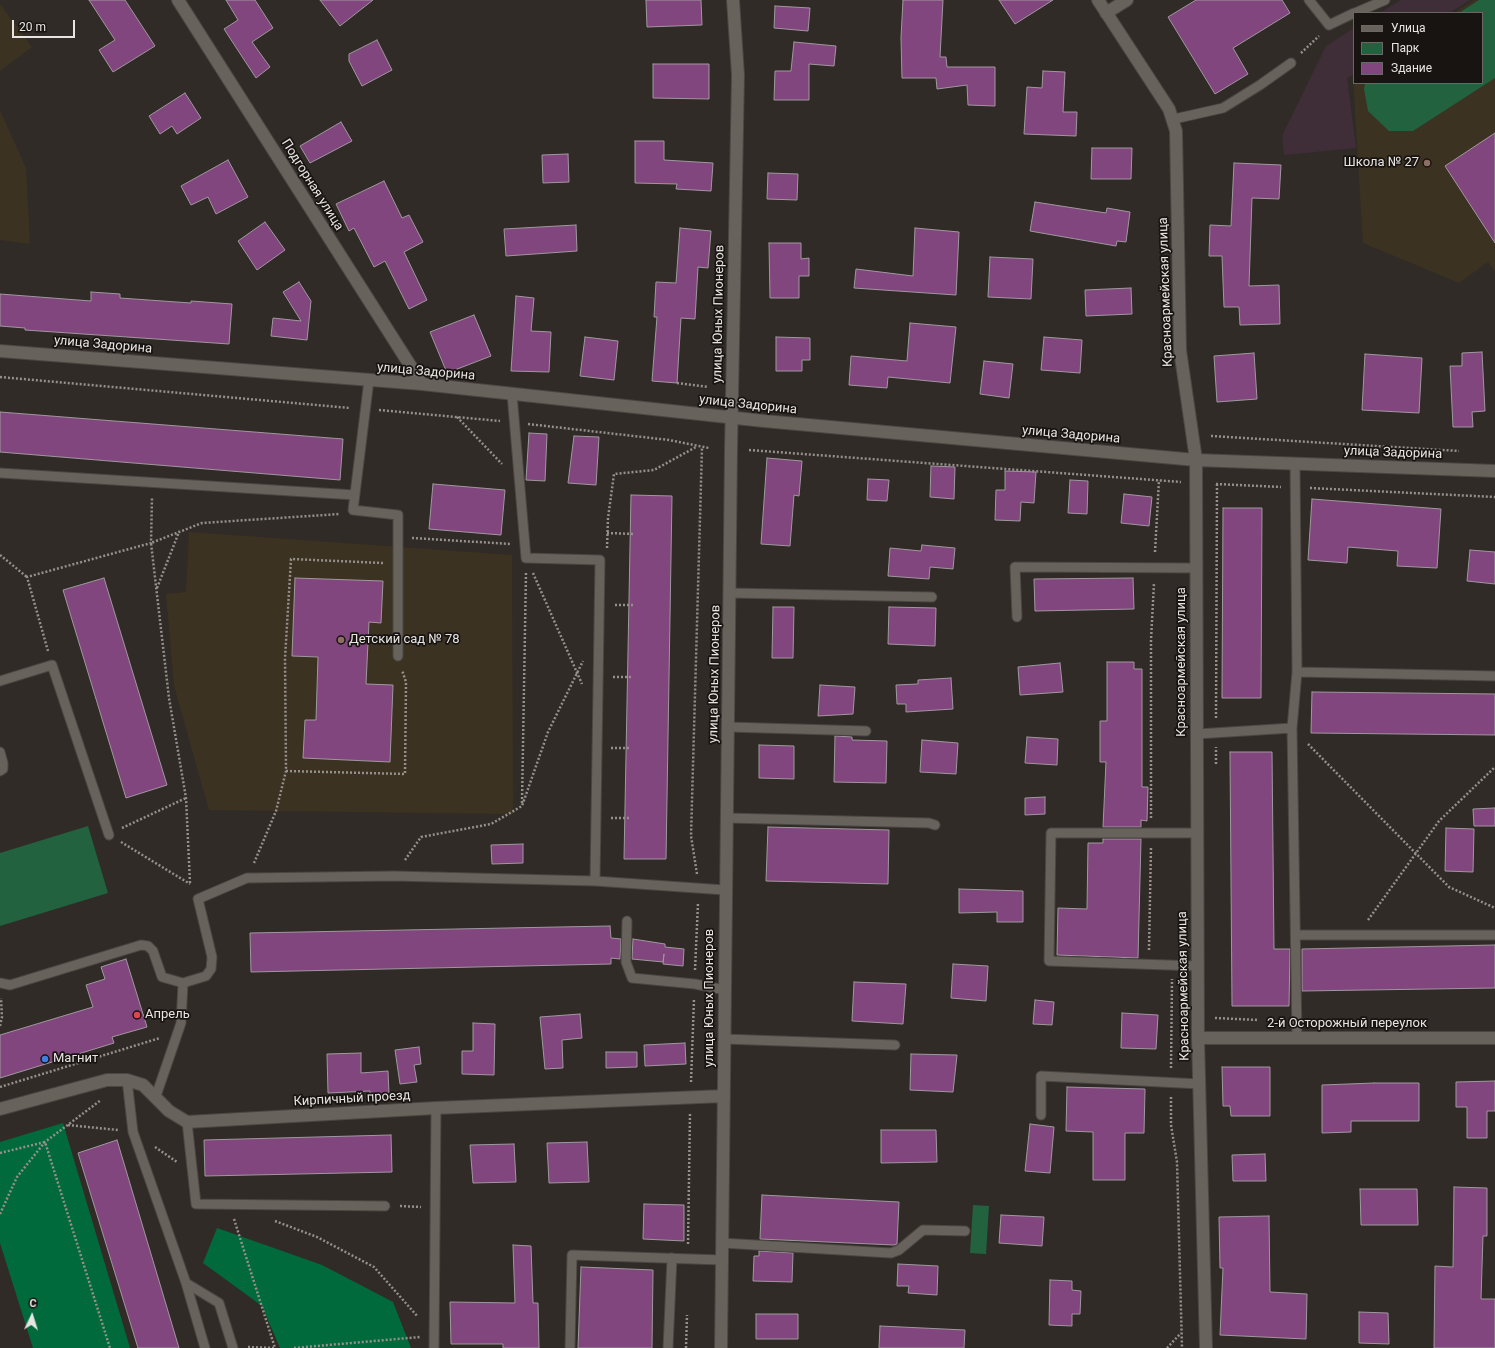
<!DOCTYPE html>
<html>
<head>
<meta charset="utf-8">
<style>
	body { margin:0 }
	#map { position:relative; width:1495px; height:1348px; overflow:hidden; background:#312b27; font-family:Roboto,sans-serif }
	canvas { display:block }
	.legend { position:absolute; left:1353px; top:12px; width:130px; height:72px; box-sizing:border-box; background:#171412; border:1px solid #6b6765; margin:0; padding:5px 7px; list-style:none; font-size:12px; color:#e8e4e1 }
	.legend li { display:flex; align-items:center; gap:8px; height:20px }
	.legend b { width:20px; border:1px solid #6b6765 }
	.north { position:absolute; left:12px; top:1296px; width:40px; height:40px; -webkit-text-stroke:3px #171412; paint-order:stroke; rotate:4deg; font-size:11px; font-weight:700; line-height:16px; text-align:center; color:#e8e4e1 }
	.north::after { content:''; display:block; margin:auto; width:14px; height:18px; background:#e8e4e1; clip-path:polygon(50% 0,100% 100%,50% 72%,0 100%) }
	.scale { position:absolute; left:12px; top:20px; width:63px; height:18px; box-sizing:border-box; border:2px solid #e8e4e1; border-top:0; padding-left:5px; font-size:12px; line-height:14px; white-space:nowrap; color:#e8e4e1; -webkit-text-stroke:3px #171412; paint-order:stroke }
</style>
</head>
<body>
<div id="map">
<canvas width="1495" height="1348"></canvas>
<ul class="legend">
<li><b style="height:5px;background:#68625d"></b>Улица</li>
<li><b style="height:11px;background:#22623f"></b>Парк</li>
<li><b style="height:11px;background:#82467e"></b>Здание</li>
</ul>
<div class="north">С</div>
<div class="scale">20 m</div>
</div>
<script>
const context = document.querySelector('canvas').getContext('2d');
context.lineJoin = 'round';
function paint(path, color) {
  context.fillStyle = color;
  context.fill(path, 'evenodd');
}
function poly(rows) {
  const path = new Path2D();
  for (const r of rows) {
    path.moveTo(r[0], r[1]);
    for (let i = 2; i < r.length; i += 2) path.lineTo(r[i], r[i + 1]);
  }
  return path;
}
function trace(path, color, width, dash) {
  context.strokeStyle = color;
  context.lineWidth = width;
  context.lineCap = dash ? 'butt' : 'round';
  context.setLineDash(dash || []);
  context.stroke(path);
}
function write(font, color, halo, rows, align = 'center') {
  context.font = font + ' Roboto,sans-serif';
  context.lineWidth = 3.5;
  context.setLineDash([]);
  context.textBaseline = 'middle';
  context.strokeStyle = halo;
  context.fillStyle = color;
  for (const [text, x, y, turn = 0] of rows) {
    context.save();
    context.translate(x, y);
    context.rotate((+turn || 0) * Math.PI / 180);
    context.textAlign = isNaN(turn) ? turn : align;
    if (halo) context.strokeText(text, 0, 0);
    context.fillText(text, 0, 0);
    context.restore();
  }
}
const industrial = poly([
	[1401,0,1470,0,1449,13,1380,13],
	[1354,28,1354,74,1347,78,1356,148,1284,155,1282,136,1326,46]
]);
const education = poly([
	[1474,0,1495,0,1495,272,1488,262,1459,283,1363,243,1353,78,1354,77,1354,83,1482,83,1482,13,1454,13],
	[0,4,32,47,0,71],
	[0,110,26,168,30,244,0,240],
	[189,532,512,555,513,814,209,810,174,686,166,594,186,592]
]);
const green = poly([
	[1479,0,1495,0,1495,78,1413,131,1389,131,1368,111,1364,89,1365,83,1482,83,1482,13,1459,13],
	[88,826,108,893,0,926,0,853],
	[973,1205,989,1206,986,1254,970,1253]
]);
const forest = poly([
	[63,1123,130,1348,33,1348,0,1243,0,1142],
	[217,1228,322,1265,393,1302,411,1348,280,1348,262,1306,203,1263]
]);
const building = poly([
	[89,0,125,0,155,46,113,72,99,50,115,40,89,0],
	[226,0,255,0,273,28,252,42,270,67,256,78,224,29,238,20,226,0],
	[320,0,373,0,340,26,320,0],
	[646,0,701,0,702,25,647,27,646,0],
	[903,0,943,0,940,57,946,57,947,67,995,67,995,106,968,105,967,85,937,89,936,78,902,78,901,38,903,0],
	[999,0,1053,0,1015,24,999,0],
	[1196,0,1282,0,1290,13,1233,48,1248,74,1215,94,1168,17,1196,0],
	[775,6,810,8,808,31,774,28,775,6],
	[377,40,392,70,362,86,349,61,349,54,377,40],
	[794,42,836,46,834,66,809,64,809,100,774,100,775,71,791,71,794,42],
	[653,64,709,64,709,99,653,98,653,64],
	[1043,71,1065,72,1063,112,1077,112,1076,136,1024,134,1027,87,1042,88,1043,71],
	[185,93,201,118,177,134,172,126,160,134,149,116,185,93],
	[341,122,352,141,310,163,300,146,341,122],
	[1495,133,1495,243,1445,166,1495,133],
	[635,141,664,141,664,160,713,163,711,191,676,189,677,184,635,183,635,141],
	[1092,148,1132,148,1131,179,1091,179,1092,148],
	[568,154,569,182,543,183,542,155,568,154],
	[228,160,248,197,216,214,208,197,191,205,181,186,228,160],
	[1234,163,1281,165,1279,199,1252,198,1249,286,1279,285,1280,324,1240,325,1239,307,1224,307,1222,256,1209,256,1210,225,1231,226,1234,163],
	[768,173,798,174,797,200,767,199,768,173],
	[384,181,402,218,409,215,423,242,404,252,427,300,409,309,385,261,374,267,354,228,349,231,336,204,384,181],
	[1035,202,1106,213,1107,208,1130,212,1126,242,1117,241,1116,246,1030,231,1035,202],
	[265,222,285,250,257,270,238,241,265,222],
	[576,225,577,251,506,256,504,229,576,225],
	[680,228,711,231,708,268,698,267,695,319,681,318,677,383,652,381,657,317,654,317,656,282,676,283,680,228],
	[915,228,959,232,956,295,854,288,856,269,913,276,915,228],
	[769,243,801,243,801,259,809,258,809,276,799,276,799,298,770,298,769,243],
	[990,257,1033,259,1031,299,988,297,990,257],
	[299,282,311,301,307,340,271,336,273,318,301,321,283,292,299,282],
	[1131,288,1132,314,1086,316,1085,290,1131,288],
	[91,292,120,294,120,298,191,303,191,301,232,304,229,344,25,330,25,328,0,326,0,294,91,301,91,292],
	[516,296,534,298,531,331,551,332,549,372,511,371,516,296],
	[474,315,491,356,447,373,430,332,474,315],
	[910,323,956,327,950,383,888,377,887,388,849,385,851,356,907,361,910,323],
	[585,337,618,341,614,380,580,376,585,337],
	[776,337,810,338,810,360,802,360,802,371,776,371,776,337],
	[1044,337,1082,340,1080,373,1041,370,1044,337],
	[1482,352,1485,411,1472,412,1473,427,1453,427,1450,366,1462,366,1462,353,1482,352],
	[1254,353,1257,399,1217,402,1214,356,1254,353],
	[1365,354,1422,358,1419,413,1362,410,1365,354],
	[984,361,1013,364,1009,398,980,394,984,361],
	[0,412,343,439,340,480,0,452,0,412],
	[529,433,547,434,545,481,526,480,529,433],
	[574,436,599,437,596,485,568,483,574,436],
	[767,458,802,461,799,496,794,495,790,546,761,544,767,458],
	[931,466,955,467,954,499,930,497,931,466],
	[1005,471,1036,472,1034,503,1021,502,1020,521,995,520,996,490,1005,490,1005,471],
	[868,479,889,480,887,501,867,500,868,479],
	[1070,480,1088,481,1087,514,1068,513,1070,480],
	[433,484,505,490,501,535,429,529,433,484],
	[1124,494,1152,497,1149,526,1121,523,1124,494],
	[631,495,672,496,666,859,624,859,631,495],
	[1312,499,1441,509,1437,568,1397,566,1398,551,1348,547,1347,563,1308,560,1312,499],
	[1223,508,1262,508,1261,698,1222,698,1223,508],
	[922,545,955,548,953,569,930,567,929,579,888,576,890,548,921,551,922,545],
	[1470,550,1495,552,1495,584,1467,581,1470,550],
	[104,578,167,785,126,798,63,590,104,578],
	[295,578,383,581,381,623,369,622,366,684,393,685,390,762,303,758,305,720,316,720,318,657,292,656,295,578],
	[1133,578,1134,609,1035,611,1034,579,1133,578],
	[773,607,794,607,793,658,772,658,773,607],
	[889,607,936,608,935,646,888,644,889,607],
	[1107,662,1134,662,1134,669,1142,669,1142,787,1148,787,1147,821,1141,820,1141,827,1103,827,1106,762,1100,762,1100,721,1107,721,1107,662],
	[1060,663,1063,692,1020,695,1018,667,1060,663],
	[951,678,953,709,906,712,906,704,897,704,896,685,918,684,918,680,951,678],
	[820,685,855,687,853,714,818,716,820,685],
	[1312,692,1495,694,1495,735,1311,733,1312,692],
	[835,736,852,737,852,740,887,741,886,783,834,782,835,736],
	[1027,737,1058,739,1057,765,1025,763,1027,737],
	[922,740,958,743,956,774,920,772,922,740],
	[759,745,794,746,794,779,759,778,759,745],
	[1230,752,1272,752,1274,949,1290,949,1289,1006,1232,1006,1230,752],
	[1045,797,1045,814,1025,815,1025,798,1045,797],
	[1495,808,1495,826,1474,826,1473,809,1495,808],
	[768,827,889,830,888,884,766,881,768,827],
	[1446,828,1474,829,1473,872,1445,871,1446,828],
	[1103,839,1141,839,1138,958,1057,955,1058,908,1087,909,1088,843,1103,843,1103,839],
	[523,844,523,863,492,864,491,845,523,844],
	[959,889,1023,891,1023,922,997,922,997,912,959,913,959,889],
	[610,926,611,938,621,939,620,959,611,958,611,964,251,972,250,933,610,926],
	[633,939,665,944,665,947,684,949,683,966,663,964,664,954,663,962,632,959,633,939],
	[1495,945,1495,988,1302,991,1302,949,1495,945],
	[126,959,147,1027,112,1037,114,1043,0,1078,0,1035,93,1007,86,985,105,979,101,967,126,959],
	[953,964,988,966,986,1001,951,998,953,964],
	[854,982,906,984,903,1024,852,1021,854,982],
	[1035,1000,1054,1002,1052,1025,1033,1024,1035,1000],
	[1122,1013,1158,1015,1156,1049,1121,1048,1122,1013],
	[580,1014,582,1038,562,1040,563,1068,545,1069,540,1017,580,1014],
	[473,1023,495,1024,494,1075,462,1074,462,1051,473,1051,473,1023],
	[685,1043,686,1064,645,1066,644,1045,685,1043],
	[419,1047,421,1064,414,1065,417,1082,400,1084,395,1050,419,1047],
	[606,1052,637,1052,637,1067,606,1068,606,1052],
	[361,1053,361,1073,388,1071,389,1094,370,1095,370,1091,328,1093,327,1054,361,1053],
	[911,1054,957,1055,953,1092,910,1090,911,1054],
	[1222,1067,1270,1067,1270,1116,1231,1116,1230,1106,1223,1106,1222,1067],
	[1495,1081,1495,1111,1487,1111,1487,1138,1467,1138,1467,1107,1456,1107,1456,1082,1495,1081],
	[1374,1083,1419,1083,1419,1121,1351,1121,1351,1132,1322,1133,1322,1085,1374,1083],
	[1067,1087,1145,1089,1144,1133,1125,1133,1125,1180,1093,1180,1093,1132,1066,1131,1067,1087],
	[1030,1124,1054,1127,1050,1173,1025,1171,1030,1124],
	[881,1130,936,1130,937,1162,881,1163,881,1130],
	[391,1135,392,1172,205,1176,204,1140,391,1135],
	[117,1140,179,1348,138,1348,78,1153,117,1140],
	[587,1142,589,1182,549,1183,547,1143,587,1142],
	[514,1144,516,1182,473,1183,470,1145,514,1144],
	[1265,1154,1266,1181,1233,1181,1232,1155,1265,1154],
	[1454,1187,1487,1188,1487,1236,1483,1236,1481,1299,1495,1299,1495,1348,1434,1348,1435,1266,1453,1267,1454,1187],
	[1360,1189,1417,1189,1418,1225,1361,1225,1360,1189],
	[762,1195,899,1202,897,1244,894,1245,760,1239,762,1195],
	[644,1204,684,1205,684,1241,643,1239,644,1204],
	[1001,1215,1044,1217,1042,1246,999,1243,1001,1215],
	[1269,1216,1270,1292,1307,1294,1306,1339,1220,1335,1223,1268,1220,1268,1219,1217,1269,1216],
	[513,1245,531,1246,533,1303,538,1303,539,1348,503,1348,503,1344,451,1344,450,1302,515,1303,513,1245],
	[759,1251,793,1253,792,1282,753,1281,754,1256,759,1256,759,1251],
	[898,1264,938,1266,937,1295,908,1293,909,1286,897,1286,898,1264],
	[581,1267,653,1270,652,1348,578,1348,581,1267],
	[1050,1280,1072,1281,1072,1290,1081,1291,1080,1314,1072,1314,1072,1326,1049,1325,1050,1280],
	[1359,1312,1388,1313,1389,1344,1359,1343,1359,1312],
	[756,1314,798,1314,798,1339,756,1339,756,1314],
	[880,1326,965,1330,964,1348,879,1348,880,1326]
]);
const path = poly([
	[1301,53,1319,36],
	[0,377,350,408],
	[677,383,708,387],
	[379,410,500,421],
	[457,417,502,464],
	[528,424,669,440,709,448],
	[1211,436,1459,451],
	[749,450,1181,482],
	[1216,484,1281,487],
	[1310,488,1495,497],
	[607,533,635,534],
	[412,538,511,544],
	[607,548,608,518,614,474,654,470,696,447],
	[1155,552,1159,480],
	[0,555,27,577],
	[533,573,582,684],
	[157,588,179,532],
	[615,605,634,605],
	[48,651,27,577,151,543,152,497],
	[613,677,632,677],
	[1216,718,1217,484],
	[1308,744,1449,887,1495,908],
	[611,748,630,748],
	[1216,764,1216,747],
	[286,771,405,774,406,682,402,670],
	[522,803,526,572],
	[611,818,630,818],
	[1151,818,1151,640,1154,583],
	[122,828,186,798],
	[121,842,190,884],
	[405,860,421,837,491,824,522,806,548,732,583,661],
	[254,863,276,811,286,771,285,658,291,559,383,563],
	[697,874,691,836,702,447],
	[190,883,186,798,169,698,151,543,202,523,340,514],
	[1368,920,1439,821,1495,767],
	[1149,950,1151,847],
	[695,970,698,903],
	[1215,1018,1258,1020],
	[0,1026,2,1017,1,998],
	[1171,1068,1172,979],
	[691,1082,694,999],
	[0,1087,160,1038],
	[1171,1097,1171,1125,1177,1162,1182,1348],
	[68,1125,118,1130],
	[155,1147,177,1162],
	[0,1153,45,1142,110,1348],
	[400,1206,421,1207],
	[0,1214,17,1177,45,1142,101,1100],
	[234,1219,275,1348],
	[275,1221,317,1237,374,1267,418,1317],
	[688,1244,690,1113],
	[248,1347,274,1348],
	[294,1348,420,1337],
	[686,1348,687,1315],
	[1167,1348,1181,1333]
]);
const lane = poly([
	[1309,0,1329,25,1354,13],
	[1355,13,1385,0],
	[1174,119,1223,108,1260,85,1291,63],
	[369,380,353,510,398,515,398,656],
	[512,394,526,558,600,560,595,881],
	[1295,464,1297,672,1495,676],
	[0,473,355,495],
	[729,593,932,597],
	[1017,617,1015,567,1196,568],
	[0,681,52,665,109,835],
	[728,727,866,731],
	[1292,728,1297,672],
	[1197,734,1292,728,1297,1038],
	[0,752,3,763,3,769,0,771],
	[727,818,929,823,935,825],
	[1197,833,1051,833,1049,961,1198,966],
	[627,921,626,962,632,978,695,984,725,990],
	[1296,935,1495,935],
	[0,983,10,985,141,945,148,946,153,951,162,977,183,983],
	[724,1039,895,1045],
	[127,1080,133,1132,186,1283,205,1348],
	[156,1096,181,1023,183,983,206,976,211,969,212,957,198,899,247,878,394,876,595,881,725,890],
	[1041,1115,1041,1076,1200,1084],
	[187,1122,196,1204,385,1206],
	[722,1243,891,1253,899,1250,923,1230,965,1231],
	[186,1283,219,1303,233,1348],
	[434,1348,436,1108],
	[570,1348,572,1255,722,1260],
	[668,1348,672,1258]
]);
const street = poly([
	[178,0,422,384],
	[1098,0,1169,109,1176,131,1180,350,1196,460,1198,1038,1206,1348],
	[1106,13,1127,0],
	[0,351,422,384,764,421,1196,460,1495,471],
	[1198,1038,1495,1038],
	[0,1109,107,1080,127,1080,143,1085,169,1111,187,1122,436,1108,724,1096],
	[721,1348,731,449,738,75,733,0]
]);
const markers = [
	[1427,163,4,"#8d6e63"],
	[341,640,4,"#8d6e63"],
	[137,1015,4,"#e0444e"],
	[45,1059,4,"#3f7fe0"]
];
const poiNames = [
	["Школа № 27",1419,163,"right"],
	["Детский сад № 78",349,640],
	["Апрель",145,1015],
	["Магнит",53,1059]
];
const streetNames = [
	["Подгорная улица",312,185,58],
	["Красноармейская улица",1166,292,-92],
	["улица Юных Пионеров",719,314,-89],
	["улица Задорина",103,345,5],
	["улица Задорина",426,372,5],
	["улица Задорина",748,405,6],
	["улица Задорина",1071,435,5],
	["улица Задорина",1393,453,2],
	["Красноармейская улица",1182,662,-90],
	["улица Юных Пионеров",715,674,-89],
	["Красноармейская улица",1184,986,-91],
	["улица Юных Пионеров",710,998,-90],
	["2-й Осторожный переулок",1347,1024],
	["Кирпичный проезд",352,1099,-3]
];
paint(industrial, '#3f2e38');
paint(education, '#3c3222');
paint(green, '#22623f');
paint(forest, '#006a3c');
paint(building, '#82467e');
trace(building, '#9f989e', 1);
trace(lane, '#4b4642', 11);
trace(street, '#4b4642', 14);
trace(path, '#95908c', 2.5, [2, 2]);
trace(lane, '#68625d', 9);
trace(street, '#68625d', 12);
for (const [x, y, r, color] of markers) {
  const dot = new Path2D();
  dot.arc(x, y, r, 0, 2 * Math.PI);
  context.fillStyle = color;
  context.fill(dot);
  trace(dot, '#171412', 1.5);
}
write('13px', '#e8e4e1', '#171412', poiNames, 'left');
write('13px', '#e8e4e1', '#171412', streetNames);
</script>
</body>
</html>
